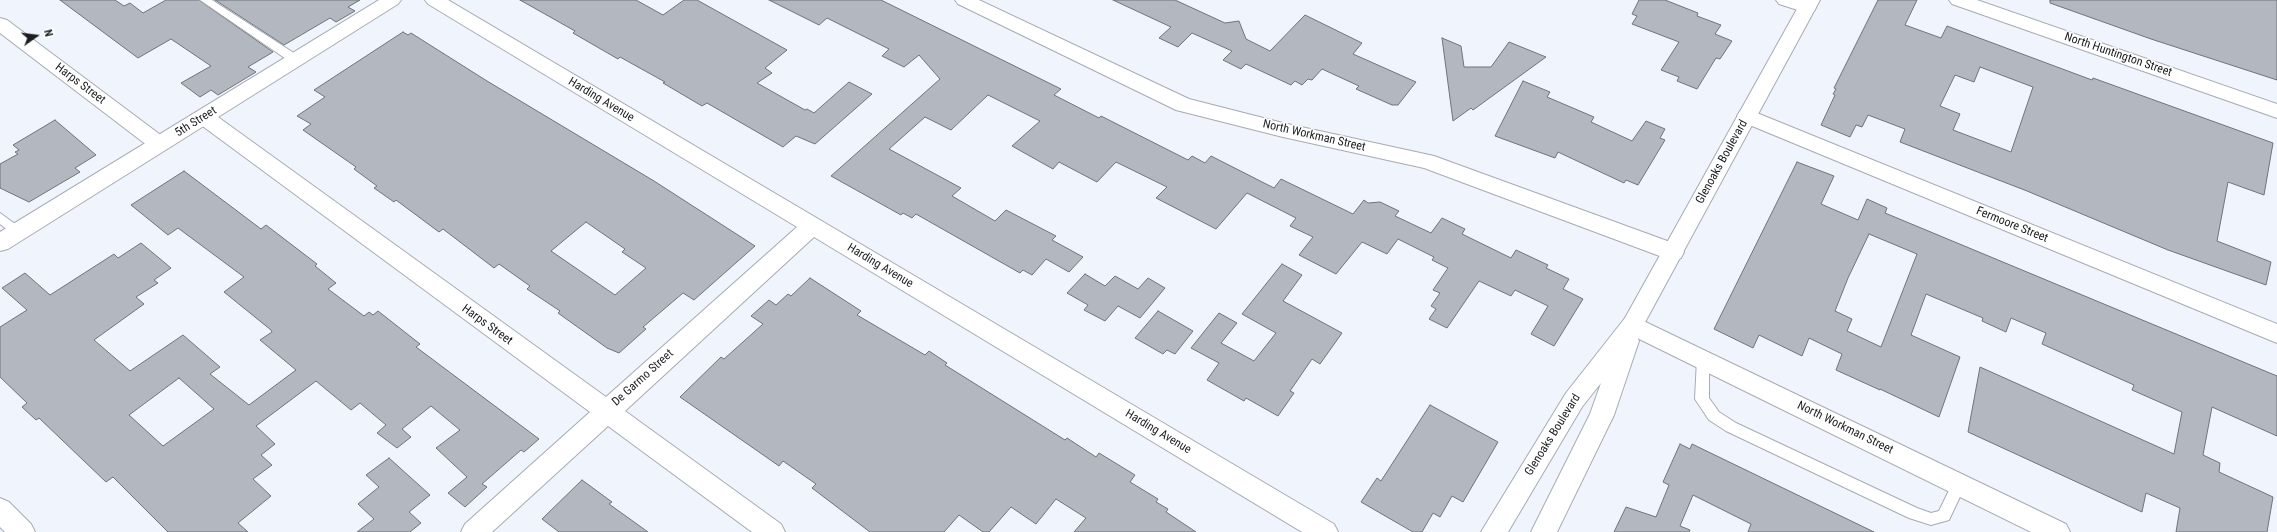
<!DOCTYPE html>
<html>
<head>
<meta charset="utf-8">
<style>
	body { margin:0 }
	#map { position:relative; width:2277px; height:532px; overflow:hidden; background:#f0f5fd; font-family:"Roboto Condensed",sans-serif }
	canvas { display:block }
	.north { position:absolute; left:16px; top:16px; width:40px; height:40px; -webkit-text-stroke:3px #fff; paint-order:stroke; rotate:76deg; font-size:11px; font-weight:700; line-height:16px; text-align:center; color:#1b1d20 }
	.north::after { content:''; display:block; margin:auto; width:14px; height:18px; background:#1b1d20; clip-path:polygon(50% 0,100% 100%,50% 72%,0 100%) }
</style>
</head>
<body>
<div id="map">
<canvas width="2277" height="532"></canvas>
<div class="north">N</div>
</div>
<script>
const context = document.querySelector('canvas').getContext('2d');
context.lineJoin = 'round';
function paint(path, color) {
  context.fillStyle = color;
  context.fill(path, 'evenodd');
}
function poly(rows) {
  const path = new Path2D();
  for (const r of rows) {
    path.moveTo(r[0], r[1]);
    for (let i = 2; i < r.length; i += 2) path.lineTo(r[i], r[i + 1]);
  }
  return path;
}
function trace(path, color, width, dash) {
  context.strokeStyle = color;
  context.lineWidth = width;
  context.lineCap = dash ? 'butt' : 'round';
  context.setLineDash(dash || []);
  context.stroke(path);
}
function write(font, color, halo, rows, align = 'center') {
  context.font = font + ' "Roboto Condensed",sans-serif';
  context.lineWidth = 3;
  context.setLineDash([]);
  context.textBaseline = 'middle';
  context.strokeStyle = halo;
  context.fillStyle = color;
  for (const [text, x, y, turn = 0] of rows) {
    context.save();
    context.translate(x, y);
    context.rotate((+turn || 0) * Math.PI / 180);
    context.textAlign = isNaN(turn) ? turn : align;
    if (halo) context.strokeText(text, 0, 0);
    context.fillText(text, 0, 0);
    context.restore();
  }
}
const building = poly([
	[60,0,115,0,124,6,130,3,143,13,166,0,199,0,273,52,248,67,256,72,218,95,211,90,200,97,181,83,211,66,171,39,138,58,60,0],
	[215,0,360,0,348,7,355,11,336,22,330,18,284,45,215,0],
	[520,0,636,0,663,15,684,0,697,0,787,50,765,68,772,73,757,83,805,110,807,109,814,113,849,82,872,94,815,144,796,136,783,147,707,103,702,106,663,83,665,82,620,57,618,59,573,33,575,31,520,0],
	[769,0,881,0,1061,89,1054,95,1099,118,1101,116,1188,160,1192,156,1205,163,1211,156,1274,188,1281,179,1353,214,1364,200,1368,203,1380,202,1399,211,1395,216,1431,233,1442,218,1465,229,1462,234,1511,258,1516,250,1548,265,1546,268,1569,279,1563,289,1583,299,1554,346,1531,334,1548,306,1515,290,1511,296,1479,281,1447,328,1429,319,1436,309,1431,306,1440,293,1433,290,1448,268,1432,260,1434,257,1398,239,1387,254,1362,242,1336,274,1299,255,1313,237,1290,226,1296,218,1247,193,1216,229,1156,198,1167,187,1116,162,1097,182,1059,162,1053,169,1012,146,1040,121,988,95,951,130,925,117,889,149,961,188,952,196,995,221,1006,210,1056,236,1052,240,1083,257,1069,272,1046,259,1032,275,1023,270,1020,273,916,214,912,218,903,213,901,215,831,176,940,79,919,55,904,67,882,56,889,49,827,18,819,25,769,0],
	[1113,0,1175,0,1225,23,1239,21,1246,39,1270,51,1305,15,1362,43,1353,54,1416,82,1398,105,1392,105,1356,89,1359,86,1322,69,1312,80,1308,79,1302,85,1295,81,1291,85,1246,64,1241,69,1223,60,1232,51,1192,33,1178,47,1159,38,1171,27,1113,0],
	[1639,0,1665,0,1698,13,1697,16,1721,25,1715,34,1732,41,1720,59,1716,58,1697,89,1677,81,1679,77,1661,70,1679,42,1632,24,1637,16,1632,14,1639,0],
	[1878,0,1917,0,1905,25,1941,38,1947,26,2092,80,2093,78,2273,143,2264,195,2228,182,2217,241,2271,262,2266,285,2168,250,2027,191,1900,142,1905,129,1868,115,1862,127,1856,125,1850,137,1821,125,1835,95,1833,94,1836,89,1834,88,1878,0],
	[1980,67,2033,87,2011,152,1953,130,1960,114,1940,106,1955,75,1974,82,1980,67],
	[2050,0,2277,0,2277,80,2151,39,2050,3,2050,0],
	[403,32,408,35,411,33,487,81,654,181,755,246,694,300,683,293,643,327,646,329,619,353,607,348,558,313,560,311,527,289,530,286,499,264,494,268,443,229,439,232,396,200,394,202,374,188,377,186,354,169,356,167,303,130,311,124,297,116,325,97,314,90,403,32],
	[586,222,625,249,622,252,646,268,615,295,551,251,586,222],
	[1442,38,1461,46,1464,67,1491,67,1509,42,1546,57,1473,110,1471,108,1453,121,1442,38],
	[1523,81,1550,92,1547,97,1594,117,1591,122,1632,141,1646,121,1665,129,1660,138,1665,140,1638,185,1626,180,1624,183,1558,152,1555,158,1495,136,1523,81],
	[55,120,96,155,75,168,80,172,29,202,0,188,0,164,18,154,15,152,19,150,13,145,55,120],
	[1797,162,1834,176,1821,204,1858,220,1867,199,1887,208,1885,213,2277,376,2277,436,2212,407,2203,455,2220,463,2219,472,2273,497,2267,532,2176,532,2180,508,2146,493,2142,512,1968,432,1980,367,2174,454,2182,412,2132,390,2134,385,2042,344,2046,333,2011,318,2006,332,1982,321,1983,318,1926,294,1911,335,1960,357,1939,417,1880,389,1880,390,1836,370,1842,354,1809,338,1802,356,1759,335,1753,348,1714,329,1797,162],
	[1869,234,1917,254,1881,347,1847,331,1852,319,1835,311,1848,278,1869,234],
	[184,171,261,229,266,225,317,264,315,266,336,283,328,289,364,316,369,312,373,315,378,311,420,344,416,347,539,439,524,452,521,450,482,484,487,487,465,507,448,493,467,477,436,448,460,430,431,406,402,429,411,437,397,448,377,433,386,425,360,403,351,410,316,381,256,426,275,444,261,455,272,465,253,479,271,496,238,523,248,532,168,532,113,477,106,482,39,418,36,420,22,407,27,403,0,377,0,327,27,310,2,288,25,273,50,295,114,254,118,258,141,243,171,268,154,280,158,283,136,297,144,304,94,340,130,371,183,335,220,367,210,374,249,405,296,370,260,340,272,332,271,330,224,292,244,277,178,228,168,235,131,205,184,171],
	[179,378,214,409,163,446,129,415,179,378],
	[1282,264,1302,275,1283,301,1342,333,1320,364,1312,359,1290,391,1294,393,1278,416,1246,398,1244,401,1207,380,1219,363,1191,348,1219,313,1237,323,1221,343,1254,361,1276,333,1242,314,1282,264],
	[1085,274,1105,286,1115,276,1138,289,1148,278,1165,288,1140,318,1118,306,1105,321,1084,310,1088,305,1067,293,1085,274],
	[810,278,861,311,857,315,925,355,929,351,947,363,945,365,1065,440,1067,438,1096,457,1099,453,1135,475,1130,482,1158,499,1156,502,1168,509,1166,512,1196,532,1074,532,1086,518,1056,499,1036,524,1011,507,989,532,983,532,959,515,944,532,870,532,812,488,816,484,783,461,779,466,680,397,721,357,724,359,763,324,751,316,769,300,776,305,788,294,791,296,810,278],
	[1158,311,1193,331,1175,354,1167,350,1163,354,1135,338,1158,311],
	[1430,405,1498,442,1463,502,1452,496,1440,517,1433,513,1422,532,1413,532,1361,502,1377,478,1381,481,1430,405],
	[1680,444,1690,449,1692,444,1874,532,1748,532,1751,524,1693,495,1680,526,1690,530,1689,532,1614,532,1626,507,1656,517,1669,485,1663,482,1680,444],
	[389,458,430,495,409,512,421,523,410,532,357,532,374,519,358,504,379,487,366,475,389,458],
	[582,480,612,502,609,504,648,532,559,532,542,519,582,480]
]);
const lane = poly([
	[200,0,212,0,300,57,301,60,300,63,292,63,200,0],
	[0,213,22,229,24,232,22,235,14,235,0,224,0,213],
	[1703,354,1707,355,1709,359,1709,398,1719,412,1736,423,1917,508,1931,513,1939,511,1954,480,1959,478,1964,480,1966,484,1949,520,1931,525,1909,518,1726,431,1709,420,1695,399,1697,359,1699,355,1703,354]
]);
const street = poly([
	[425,0,448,0,1334,524,1338,532,1302,532,814,237,625,411,781,524,785,532,752,532,608,426,492,532,461,532,465,524,590,412,197,122,194,117,197,112,204,110,211,112,606,397,797,227,428,4,425,0],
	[955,0,979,0,1189,99,1283,123,1434,156,1681,246,1684,252,1681,258,1673,261,1424,168,1283,137,1176,110,958,4,955,0],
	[1776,0,1805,0,1814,3,1816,7,1814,11,1807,13,1779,4,1776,0],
	[1949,0,1977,0,2277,104,2277,118,1952,4,1949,0],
	[0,18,7,20,166,139,169,144,166,149,159,151,152,149,0,33,0,18],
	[1747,109,2277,324,2277,343,1740,121,1737,116,1740,111,1747,109],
	[1633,316,2066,524,2070,532,2031,532,1625,332,1622,325,1625,318,1633,316],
	[0,498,9,502,31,524,35,532,5,532,0,527,0,498]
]);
const secondary = poly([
	[379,0,401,0,398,4,8,249,0,251,0,232,379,0],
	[1802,0,1820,0,1637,337,1639,341,1614,415,1557,532,1531,532,1590,414,1601,383,1582,407,1508,532,1481,532,1566,393,1625,318,1802,0]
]);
const streetNames = [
	["North Huntington Street",2118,55,19],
	["Harps Street",80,84,37],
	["Harding Avenue",601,100,31],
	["5th Street",196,122,-32],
	["North Workman Street",1314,136,13],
	["Glenoaks Boulevard",1722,162,-61],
	["Fermoore Street",2012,225,22],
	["Harding Avenue",880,266,31],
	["Harps Street",487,325,36],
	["De Garmo Street",643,378,-42],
	["North Workman Street",1845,428,26],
	["Harding Avenue",1158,432,31],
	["Glenoaks Boulevard",1553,435,-58]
];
paint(building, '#b3b8c0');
trace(building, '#6f737a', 1);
trace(lane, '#a6abb2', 2);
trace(street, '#a6abb2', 2);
trace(secondary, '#a6abb2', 2);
paint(lane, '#fff');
paint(street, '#fff');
paint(secondary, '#fff');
write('12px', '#1b1d20', '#fff', streetNames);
</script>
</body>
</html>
